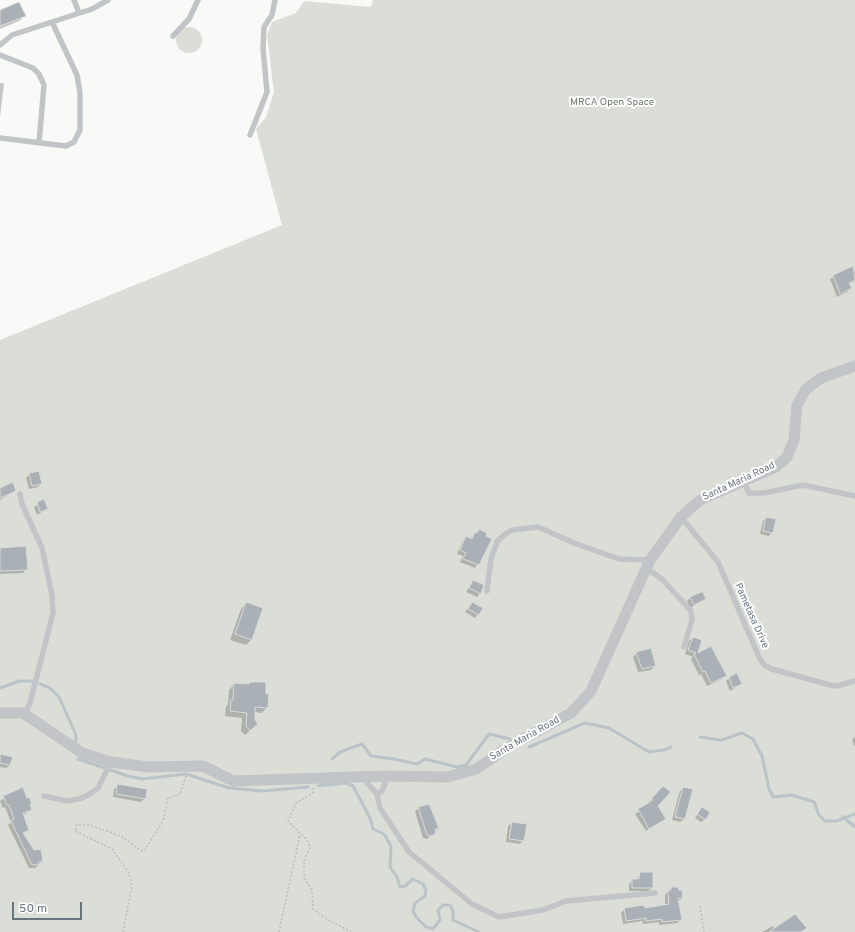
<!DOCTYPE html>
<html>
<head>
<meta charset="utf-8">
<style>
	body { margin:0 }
	#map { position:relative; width:855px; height:932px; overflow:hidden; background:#f9f9f8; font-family:Overpass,sans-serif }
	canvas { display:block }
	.scale { position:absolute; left:12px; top:902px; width:70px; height:18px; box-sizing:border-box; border:2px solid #67757f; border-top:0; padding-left:5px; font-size:12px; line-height:14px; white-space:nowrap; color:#67757f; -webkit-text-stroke:3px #fff; paint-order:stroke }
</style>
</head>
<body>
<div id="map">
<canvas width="855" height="932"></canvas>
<div class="scale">50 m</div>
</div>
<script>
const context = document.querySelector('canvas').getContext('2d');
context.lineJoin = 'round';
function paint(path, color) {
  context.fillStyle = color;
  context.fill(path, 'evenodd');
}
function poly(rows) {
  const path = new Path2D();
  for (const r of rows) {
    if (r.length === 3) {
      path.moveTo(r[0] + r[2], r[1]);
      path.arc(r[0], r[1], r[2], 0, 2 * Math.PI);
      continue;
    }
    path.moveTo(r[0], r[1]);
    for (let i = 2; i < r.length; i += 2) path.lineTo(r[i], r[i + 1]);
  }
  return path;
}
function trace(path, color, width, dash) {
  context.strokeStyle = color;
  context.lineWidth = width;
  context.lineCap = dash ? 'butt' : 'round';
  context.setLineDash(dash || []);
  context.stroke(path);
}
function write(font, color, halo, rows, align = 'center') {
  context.font = font + ' Overpass,sans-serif';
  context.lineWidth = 4;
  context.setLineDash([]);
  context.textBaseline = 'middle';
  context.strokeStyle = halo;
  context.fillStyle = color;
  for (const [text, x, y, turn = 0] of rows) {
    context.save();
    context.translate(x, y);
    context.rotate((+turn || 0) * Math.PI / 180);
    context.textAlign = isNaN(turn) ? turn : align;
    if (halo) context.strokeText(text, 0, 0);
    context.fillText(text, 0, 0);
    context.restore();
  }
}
const green = poly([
	[373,0,855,0,855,932,0,932,0,340,282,225,256,129,266,117,274,92,267,35,272,22,296,13,304,1,371,7],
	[189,40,13]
]);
const shadow = poly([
	[0,11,25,16,19,21,0,29],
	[0,83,4,83,0,117],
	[853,267,855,272,855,281,849,284,851,288,847,292,837,297,830,279],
	[30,474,41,483,38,487,29,489,26,478],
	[0,490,15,491,1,499,0,501],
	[44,501,47,509,37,515,34,507],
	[766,518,772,532,769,536,760,534,763,521],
	[479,530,484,537,490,540,475,568,460,562,463,556,457,554,463,541,466,537,470,539],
	[0,549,27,569,23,573,0,574],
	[473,581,480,593,477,597,466,592],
	[691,597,705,599,690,608,687,601],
	[246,603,251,640,246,645,230,640,241,609],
	[472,603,478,614,475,618,465,612],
	[693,638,701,641,696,655,726,675,722,679,707,686,701,674,699,675,691,659,693,657,685,654,689,641],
	[637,653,655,666,651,670,638,672,633,657],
	[736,675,741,684,730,691,726,681],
	[265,683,267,707,262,713,254,712,251,730,245,735,241,731,242,718,225,716,226,707,228,704,229,690,234,684],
	[855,737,855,746,854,746,852,740],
	[0,755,10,765,6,768,0,767],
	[118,786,145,798,141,802,113,797,114,789],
	[663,787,657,806,664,819,646,831,635,814,650,804,648,803],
	[22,788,31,810,23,815,28,830,23,834,42,861,35,868,29,868,8,825,11,822,5,807,3,808,0,801],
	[683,788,692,790,684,819,680,822,672,820,680,791],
	[419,808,438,828,427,839,423,838,415,811],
	[702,808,705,819,701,822,695,818],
	[512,823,523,840,520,844,506,842,508,826],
	[641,873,652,888,648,891,629,891,629,884,633,880,636,880],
	[671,888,682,898,678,902,681,920,677,923,659,925,659,922,643,924,642,921,623,924,621,913,625,909,644,909,665,905,665,895],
	[773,926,775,929,800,932,762,932]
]);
const stream = poly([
	[40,684,50,688,59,697,76,735,76,741],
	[0,688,19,681,32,681],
	[700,737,721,740,742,733,753,739,762,756,769,789,773,797,792,795,814,802,819,815,825,821,837,821,855,814],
	[529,747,585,723,609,728,649,752,664,750,671,747],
	[78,759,128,776,142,779,186,774,229,788,263,791,308,787],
	[332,759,340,752,362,744,371,756,394,759,417,764,425,759,457,767,466,765,489,734,510,739],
	[327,785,346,783,353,786,370,818,373,829,384,834,391,846,390,867,397,877,400,887,405,886,413,879,423,884,426,890,425,896,415,903,413,911,417,918,426,927,433,929,440,920,438,910,443,905,450,905,453,911,453,920,479,932],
	[318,786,328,784],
	[843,817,855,827]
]);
const building = poly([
	[19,2,26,16,0,26,0,10,19,2],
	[853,266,855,280,849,283,852,288,840,294,833,275,853,266],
	[39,471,42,484,32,486,29,473,39,471],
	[13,482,16,491,0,498,0,488,13,482],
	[44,499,48,509,40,512,37,502,44,499],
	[766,517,776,519,773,533,763,531,766,517],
	[479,529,487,533,486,536,492,539,479,565,463,559,466,553,460,550,466,536,472,539,475,532,477,533,479,529],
	[26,546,28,570,0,571,0,548,26,546],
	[473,580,484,585,481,594,469,588,473,580],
	[701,592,703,592,706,599,694,605,690,597,701,592],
	[246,602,263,608,252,640,235,634,246,602],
	[472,602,483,608,479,615,468,609,472,602],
	[693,637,702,640,698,653,711,646,727,676,711,683,705,671,703,672,694,654,696,653,688,650,693,637],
	[651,648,656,666,642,669,636,652,651,648],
	[737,673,742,684,733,688,729,677,737,673],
	[250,682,266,682,266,694,269,694,268,708,255,707,255,720,258,724,250,731,246,726,247,713,230,711,231,700,233,700,234,683,249,684,250,682],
	[0,754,13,757,10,765,0,763,0,754],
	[117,784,147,789,146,799,116,794,117,784],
	[663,786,671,792,658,806,666,819,649,829,638,809,653,800,651,799,663,786],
	[23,787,27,798,29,797,32,803,30,804,32,810,23,813,29,830,23,833,34,850,41,849,43,861,39,862,39,864,32,865,11,821,14,819,9,805,7,805,3,796,23,787],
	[683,787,693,789,685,819,675,817,683,787],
	[429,804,439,828,435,829,436,833,432,836,427,835,418,807,429,804],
	[702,807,710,812,706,820,697,814,702,807],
	[512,822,527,824,524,841,509,839,512,822],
	[640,872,653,872,653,888,632,888,632,879,639,879,640,872],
	[671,887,678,887,679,890,682,890,683,898,678,898,682,920,662,922,662,919,646,921,646,918,626,921,624,908,644,905,645,908,669,904,668,891,671,890,671,887],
	[795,914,807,928,801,932,769,932,795,914]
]);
const path = poly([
	[313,788,314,792,296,803,288,821,307,840,310,847,304,861,304,877,312,890,313,909,325,918,351,932],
	[700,906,704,932],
	[123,932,132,886,129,873,112,849,75,831,76,825,88,825,110,832,123,837,140,850,144,851,163,821,168,798,180,794,186,776],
	[279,932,300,834]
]);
const service = poly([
	[74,0,79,13],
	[173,36,189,19,198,0],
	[0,45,12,35,92,9,108,0],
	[0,55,33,68,39,74,44,85,39,143],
	[250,135,267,92,263,48,264,27,272,15,275,0],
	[0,138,66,146,74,142,80,130,80,93,77,75,52,22],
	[743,481,749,493,764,493,803,485,855,496],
	[20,494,22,504,42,548,52,595,53,613,30,703,25,714],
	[681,517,718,562,759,657,764,665,772,669,830,685,837,686,855,681],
	[646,568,662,579,691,611,692,620,684,647],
	[487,591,491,559,497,542,504,535,512,530,538,527,574,543,619,559,650,560],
	[384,776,385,784,382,791,377,794,380,808,409,852,472,904,499,917,543,910,566,901,655,893],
	[365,777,368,784,377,794],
	[44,796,67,801,79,799,88,795,98,788,111,762]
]);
const minor = poly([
	[0,713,23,713,82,753,111,762,148,767,203,766,233,781,384,776,448,777,476,769,510,746,571,713,591,691,650,560,681,517,700,500,776,467,787,457,794,440,797,405,806,389,821,378,855,366]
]);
const parkNames = [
	["MRCA Open Space",612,103]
];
const streetNames = [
	["Santa Maria Road",739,482,-25],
	["Pametasa Drive",751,616,66],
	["Santa Maria Road",525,739,-30]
];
paint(green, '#daded7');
paint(shadow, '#0003');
trace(stream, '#bac4c8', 3);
paint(building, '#a9b0b6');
trace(building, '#dbdbda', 1);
trace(path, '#bbbec0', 1.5, [2, 2]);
trace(service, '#c1c5c8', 5.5);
trace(minor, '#c1c5c8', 11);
write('10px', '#697866', '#fff', parkNames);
write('10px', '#67757f', '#fff', streetNames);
</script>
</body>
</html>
